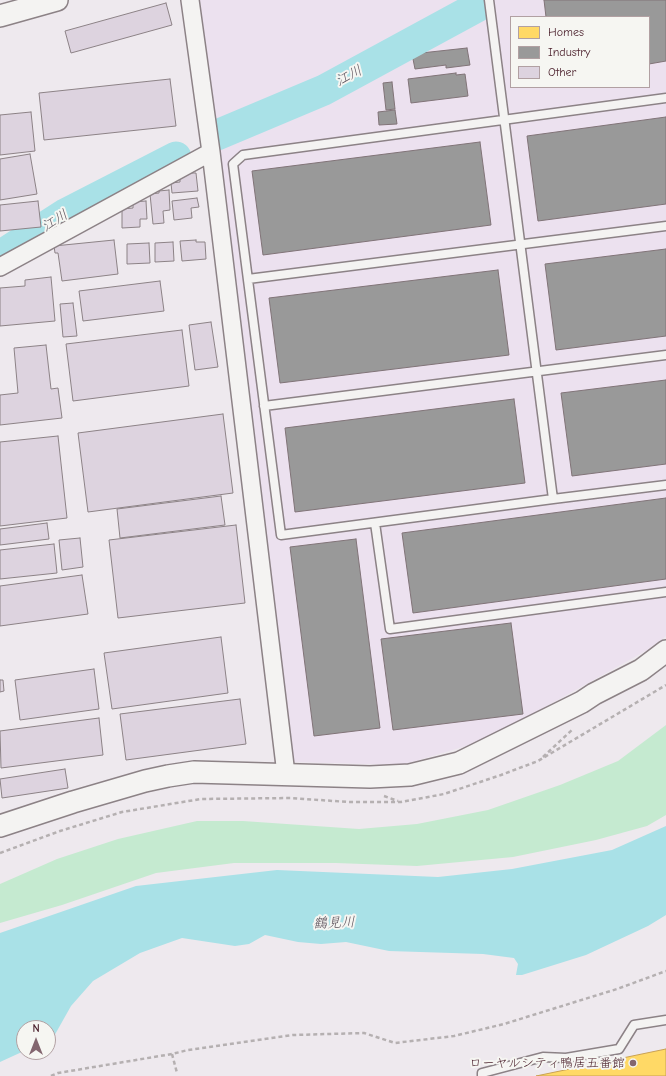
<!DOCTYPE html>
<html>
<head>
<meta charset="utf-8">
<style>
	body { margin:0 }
	#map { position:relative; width:666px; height:1076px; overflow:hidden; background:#eee9ee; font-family:"Comic Neue",sans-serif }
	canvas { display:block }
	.legend { position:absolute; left:510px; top:16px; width:140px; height:72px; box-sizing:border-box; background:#f6f6f2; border:1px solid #b1a0a2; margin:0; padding:5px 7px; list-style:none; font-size:12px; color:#4a1f2b }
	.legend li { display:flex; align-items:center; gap:8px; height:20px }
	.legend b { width:20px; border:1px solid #b1a0a2 }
	.north { position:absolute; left:16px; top:1020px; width:40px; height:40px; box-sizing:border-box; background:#f6f6f2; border:1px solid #b1a0a2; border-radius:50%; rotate:0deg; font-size:11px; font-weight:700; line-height:16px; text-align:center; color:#4a1f2b }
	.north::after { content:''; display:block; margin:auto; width:14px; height:18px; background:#83666f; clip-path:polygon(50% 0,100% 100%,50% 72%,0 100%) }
</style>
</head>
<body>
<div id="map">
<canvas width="666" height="1076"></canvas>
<ul class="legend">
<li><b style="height:11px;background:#ffd966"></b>Homes</li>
<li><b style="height:11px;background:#999"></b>Industry</li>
<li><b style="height:11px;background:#ddd3df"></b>Other</li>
</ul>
<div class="north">N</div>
</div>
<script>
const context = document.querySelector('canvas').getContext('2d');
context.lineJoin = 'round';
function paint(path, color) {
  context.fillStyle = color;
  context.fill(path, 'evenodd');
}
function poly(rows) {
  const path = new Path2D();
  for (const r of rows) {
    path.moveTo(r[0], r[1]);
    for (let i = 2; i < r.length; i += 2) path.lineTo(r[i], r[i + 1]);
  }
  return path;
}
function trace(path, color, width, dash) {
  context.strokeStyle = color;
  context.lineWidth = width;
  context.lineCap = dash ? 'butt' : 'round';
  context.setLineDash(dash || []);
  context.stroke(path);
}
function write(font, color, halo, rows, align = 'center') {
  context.font = font + ' "Comic Neue","Klee One",sans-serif';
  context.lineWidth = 4;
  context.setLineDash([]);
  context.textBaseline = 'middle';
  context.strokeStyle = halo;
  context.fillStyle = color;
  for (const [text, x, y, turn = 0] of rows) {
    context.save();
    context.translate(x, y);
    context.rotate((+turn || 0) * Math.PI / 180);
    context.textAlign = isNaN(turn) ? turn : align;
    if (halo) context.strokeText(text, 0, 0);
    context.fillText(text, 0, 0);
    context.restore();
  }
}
const built = poly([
	[200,0,666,0,666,636,649,649,486,740,402,765,293,762],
	[511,17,649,17,649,87,511,87]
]);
const green = poly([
	[666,725,666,815,647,826,596,840,513,857,417,866,336,863,234,863,156,873,62,905,0,923,0,884,57,859,118,839,197,821,243,821,359,829,417,824,488,810,560,785,618,761]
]);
const water = poly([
	[666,826,666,915,648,926,586,955,522,975,516,975,518,964,514,958,483,954,389,951,346,942,321,944,298,942,265,935,249,944,235,946,182,938,140,953,93,981,71,1006,53,1038,48,1040,48,1028,24,1028,24,1051,0,1062,0,933,136,886,277,870,438,877,512,869,612,850]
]);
const homes = poly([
	[666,1049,666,1076,536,1076,666,1049]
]);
const industry = poly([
	[544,0,666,0,666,61,649,64,649,17,546,17,544,0],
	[467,48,470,65,446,68,446,65,415,69,412,54,467,48],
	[456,73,456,75,465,74,468,96,411,103,408,79,456,73],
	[392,82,395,109,386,110,383,83,392,82],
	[395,110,397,124,379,125,378,112,395,110],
	[666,117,666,204,538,221,527,136,666,117],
	[480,142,491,225,263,255,252,171,480,142],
	[666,249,666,336,556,350,545,264,666,249],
	[498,270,509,355,280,383,269,298,498,270],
	[666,380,666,464,572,476,561,393,666,380],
	[514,399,525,483,295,512,285,428,514,399],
	[666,498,666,579,413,613,402,533,666,498],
	[356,539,380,728,314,736,290,547,356,539],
	[511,623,523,714,393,730,381,639,511,623]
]);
const river = poly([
	[217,135,324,90,477,7],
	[0,256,65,214,176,157]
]);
const building = poly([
	[166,3,172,25,71,53,65,31,166,3],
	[170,79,176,126,44,140,39,93,170,79],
	[31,112,35,151,0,155,0,115,31,112],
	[30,154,37,194,0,200,0,159,30,154],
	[186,173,196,173,198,191,172,193,171,183,180,182,180,176,186,176,186,173],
	[169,190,170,210,163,211,164,223,153,224,150,194,159,193,159,191,169,190],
	[197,198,199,207,191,208,192,218,174,220,172,201,197,198],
	[38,201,41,227,0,231,0,205,38,201],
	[146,201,147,219,140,219,140,227,122,228,122,209,133,208,133,202,146,201],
	[114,240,118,274,62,281,58,253,55,253,54,246,114,240],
	[196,240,196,242,205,242,206,259,182,261,180,241,196,240],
	[173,242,174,261,155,262,155,243,173,242],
	[149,243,150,263,127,264,127,244,149,243],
	[51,277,55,321,0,326,0,288,25,286,25,280,51,277],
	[160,281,164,311,83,321,79,291,160,281],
	[73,303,77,336,63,337,60,304,73,303],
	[211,322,218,367,195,370,189,325,211,322],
	[182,330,189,386,73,401,66,344,182,330],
	[46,345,51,389,58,388,62,418,0,425,0,395,18,393,14,348,46,345],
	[223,414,233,493,88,512,78,433,223,414],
	[58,436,67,518,0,526,0,442,58,436],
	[221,496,225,525,120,538,117,509,221,496],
	[47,523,49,539,0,545,0,529,47,523],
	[236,525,245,603,118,618,109,540,236,525],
	[80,538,83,567,62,570,59,540,80,538],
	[54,544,57,573,0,579,0,550,54,544],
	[82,575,88,614,0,626,0,586,82,575],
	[221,637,228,693,112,709,104,653,221,637],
	[94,669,99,709,20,720,15,680,94,669],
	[0,680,3,680,4,691,0,692,0,680],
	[240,699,246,744,126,760,120,714,240,699],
	[99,718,103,755,1,768,0,731,99,718],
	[65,769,68,788,2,798,0,779,65,769]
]);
const path = poly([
	[543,757,573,729],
	[384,796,398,801],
	[0,853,60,831,122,812,201,799,291,798,348,802,401,802,444,794,501,775,538,761,666,685],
	[172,1054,177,1073],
	[51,1076,58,1073,172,1054,188,1050,293,1035,364,1033,395,1043,454,1036,504,1024,617,989,666,971]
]);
const service = poly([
	[489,0,553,499],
	[666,98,243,155,233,164,281,535,553,499,666,485],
	[248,279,666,226],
	[264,406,666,355],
	[375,523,390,629,666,592],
	[482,1076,482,1073,543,1057,566,1058,619,1049,634,1025,666,1020]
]);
const minor = poly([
	[190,0,211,152,286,774],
	[0,267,211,152]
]);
const tertiary = poly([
	[0,16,57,0],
	[0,826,73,802,145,781,168,776,194,772,370,777,410,775,459,763,582,702,594,694,641,670,666,651]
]);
const markers = [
	[633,1063,4,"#83666f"]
];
const poiNames = [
	["ローヤルシティ鴨居五番館",625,1063]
];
const waterNames = [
	["江川",349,76,-28],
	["江川",55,221,-32],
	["鶴見川",334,923,-2]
];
paint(built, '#ece1ef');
paint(green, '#c5ead0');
paint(water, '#a9e1e7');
paint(homes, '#ffd966');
trace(homes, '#c9a154', 1);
paint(industry, '#999');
trace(industry, '#817478', 1);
trace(river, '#a9e1e7', 31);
paint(building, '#ddd3df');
trace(building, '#8c8286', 1);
trace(service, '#8c8286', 11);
trace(minor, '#8c8286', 20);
trace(tertiary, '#8c8286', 24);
trace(path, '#b5b0b1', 2.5, [4, 3]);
trace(service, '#f4f3f2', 8);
trace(minor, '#f4f3f2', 17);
trace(tertiary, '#f4f3f2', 21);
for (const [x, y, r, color] of markers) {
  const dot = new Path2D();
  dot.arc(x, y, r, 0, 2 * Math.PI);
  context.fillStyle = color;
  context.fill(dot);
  trace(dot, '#f6f6f2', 1.5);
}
write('13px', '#4a1f2b', '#f6f6f2', poiNames, 'right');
write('italic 14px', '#5a4f59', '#f6f6f2', waterNames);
</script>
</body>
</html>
